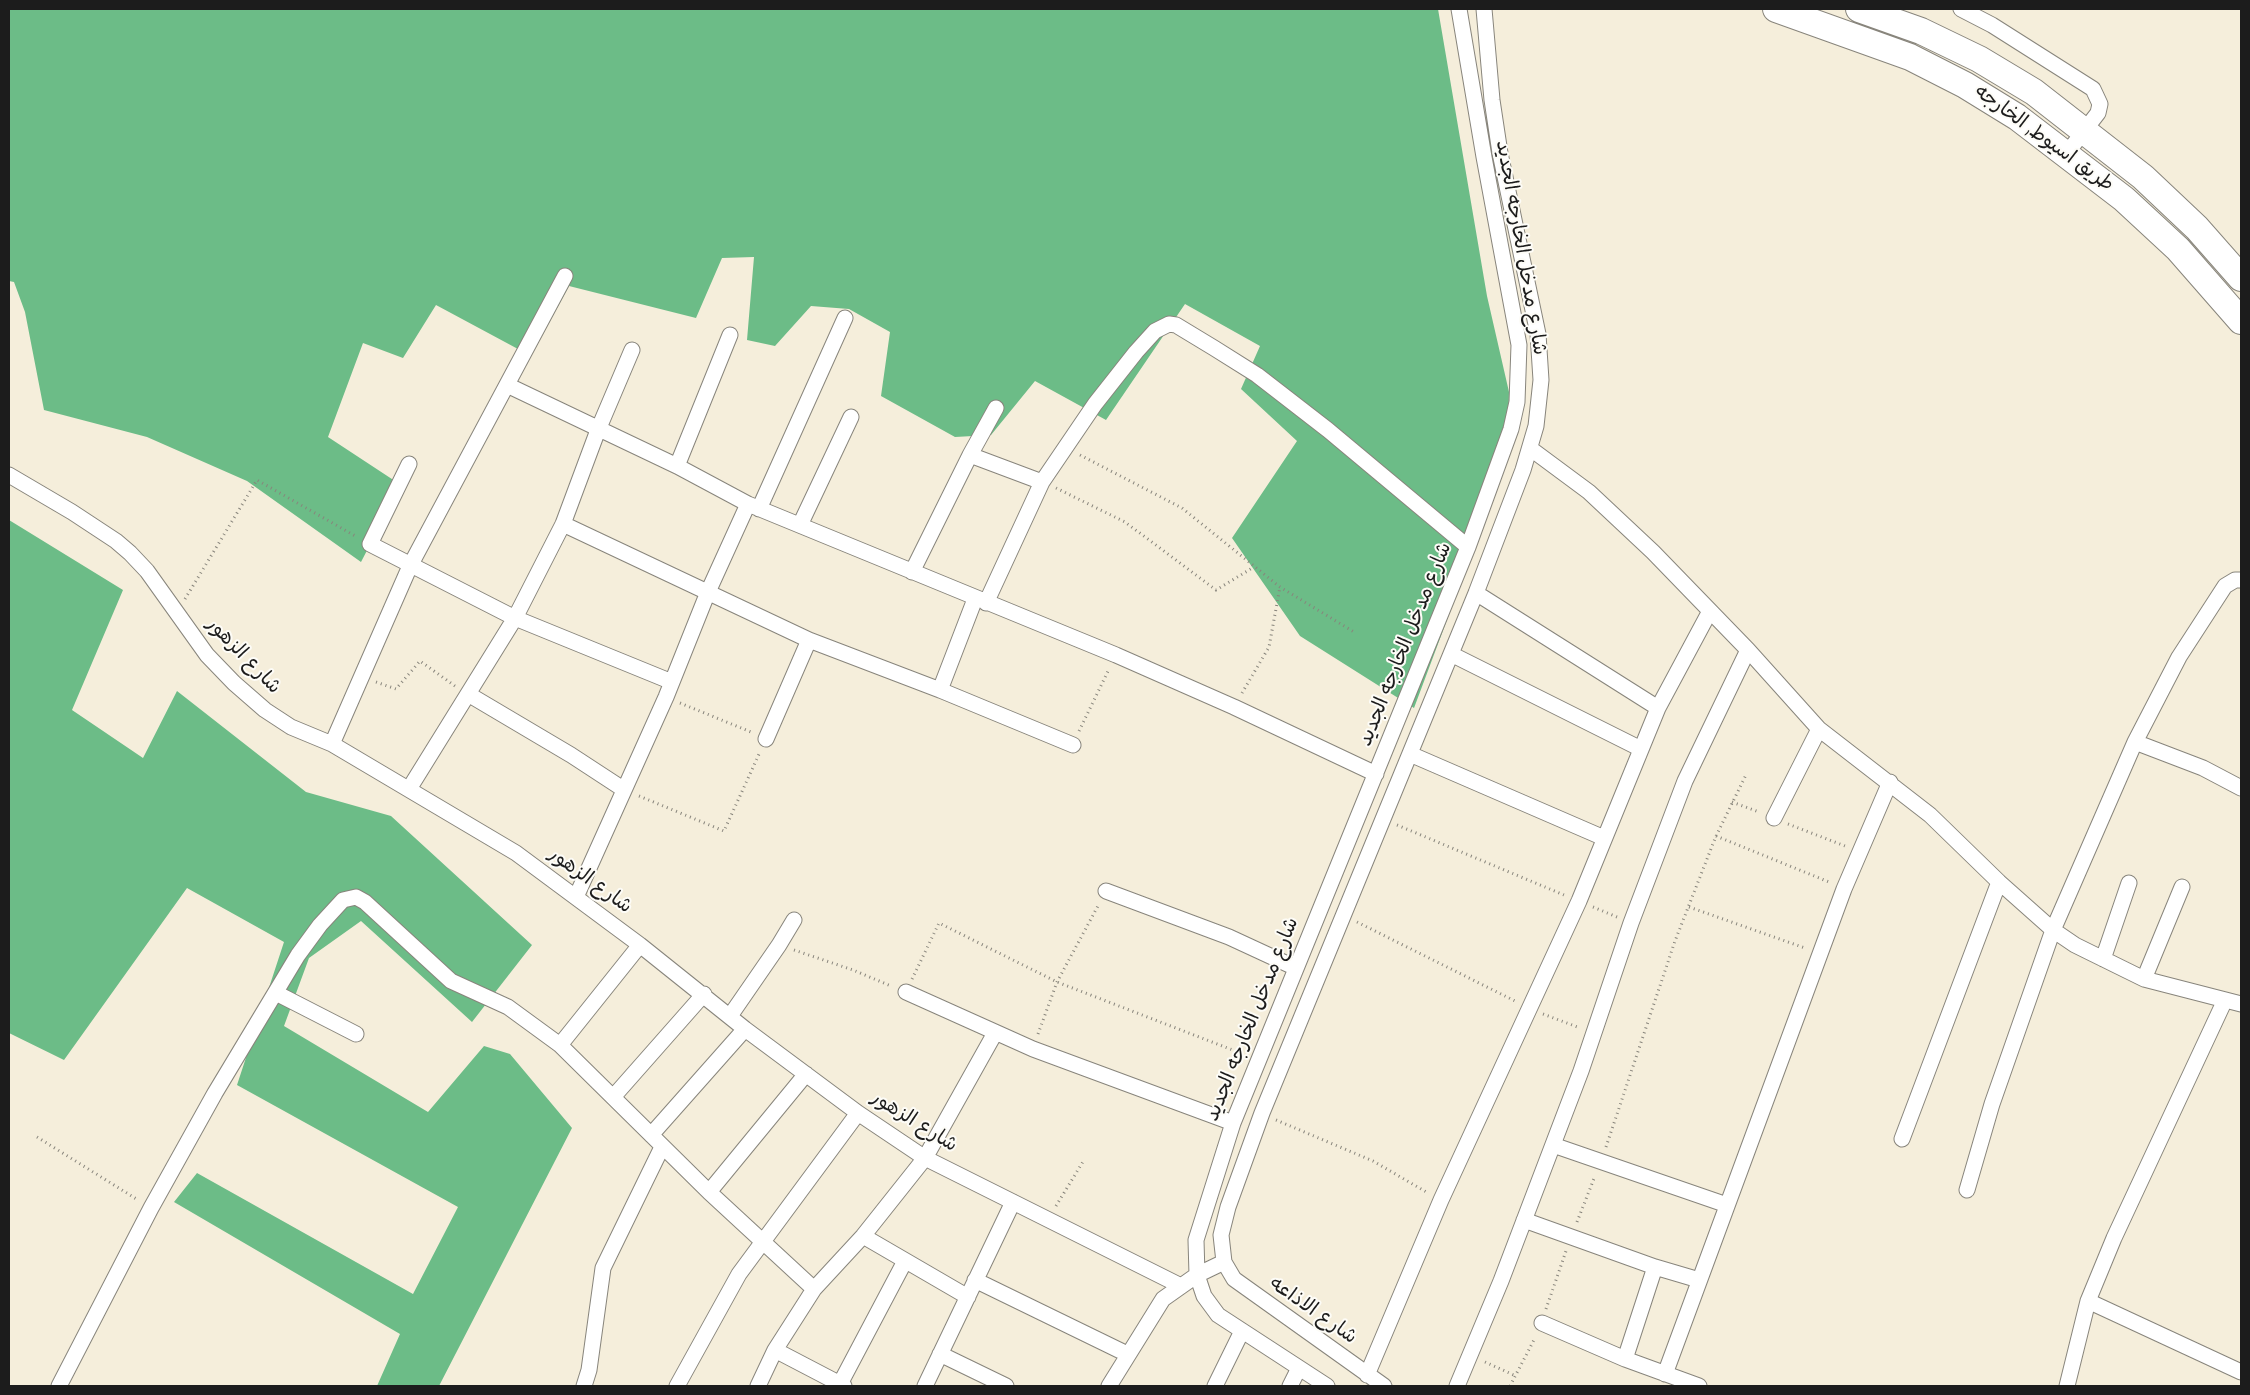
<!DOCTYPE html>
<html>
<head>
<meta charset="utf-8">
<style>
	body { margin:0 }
	#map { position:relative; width:2250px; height:1395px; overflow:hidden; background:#f5eedb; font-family:"Indie Flower",sans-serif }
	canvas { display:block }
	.frame { position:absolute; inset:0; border:10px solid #1c1c1c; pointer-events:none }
</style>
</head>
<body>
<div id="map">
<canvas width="2250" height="1395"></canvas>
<div class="frame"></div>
</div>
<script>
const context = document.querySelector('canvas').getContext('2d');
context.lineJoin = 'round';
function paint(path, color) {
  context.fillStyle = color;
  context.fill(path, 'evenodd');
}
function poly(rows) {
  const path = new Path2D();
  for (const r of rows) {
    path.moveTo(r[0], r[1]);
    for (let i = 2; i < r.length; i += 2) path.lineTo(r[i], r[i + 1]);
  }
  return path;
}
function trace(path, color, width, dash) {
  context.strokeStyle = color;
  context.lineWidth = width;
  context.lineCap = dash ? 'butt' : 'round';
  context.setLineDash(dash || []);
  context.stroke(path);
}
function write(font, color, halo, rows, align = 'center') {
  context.font = font + ' "Indie Flower","Playpen Sans Arabic",sans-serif';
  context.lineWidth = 4;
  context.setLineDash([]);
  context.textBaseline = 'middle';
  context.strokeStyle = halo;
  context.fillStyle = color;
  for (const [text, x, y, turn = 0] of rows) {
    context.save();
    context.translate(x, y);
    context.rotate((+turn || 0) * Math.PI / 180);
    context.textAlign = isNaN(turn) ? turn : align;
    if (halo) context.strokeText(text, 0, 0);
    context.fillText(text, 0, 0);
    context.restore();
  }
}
const forest = poly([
	[9,9,1438,9,1487,296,1509,392,1508,457,1414,708,1300,636,1232,538,1297,441,1241,389,1260,346,1185,304,1106,420,1035,381,991,435,955,437,881,396,890,332,849,309,811,306,775,346,747,340,754,257,722,258,696,318,569,286,531,356,436,305,403,358,363,343,328,437,401,485,361,562,247,481,147,437,44,410,25,312,14,282,9,281],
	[9,520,123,590,72,710,143,758,177,691,306,792,391,816,532,945,472,1022,361,921,309,958,284,1026,428,1112,484,1046,510,1054,572,1128,439,1386,377,1386,400,1334,174,1202,197,1173,413,1294,458,1207,237,1085,284,942,187,888,64,1060,9,1033]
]);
const path = poly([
	[1080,455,1182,508,1280,587,1354,632],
	[1056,488,1125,522,1216,590,1254,567],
	[185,599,257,480,357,537],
	[376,682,396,689,420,661,455,686],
	[1242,693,1269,647,1280,587],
	[680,703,751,732],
	[1079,731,1109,669],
	[639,796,724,831,760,752],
	[1732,802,1759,812],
	[1788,824,1845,846],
	[1397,825,1564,895],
	[1716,836,1829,882],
	[1593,907,1617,917],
	[1689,907,1805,948],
	[1357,922,1515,1001],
	[794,950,853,970,891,986],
	[912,979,939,923,1057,982,1243,1054],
	[1543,1014,1580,1028],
	[1038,1034,1057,982,1099,904],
	[1276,1120,1373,1161,1428,1193],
	[37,1137,138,1200],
	[1606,1147,1675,941,1716,836,1746,775],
	[1056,1206,1084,1160],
	[1577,1222,1595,1176],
	[1546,1309,1566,1251],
	[1485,1362,1516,1376],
	[1510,1386,1535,1338]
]);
const minor = poly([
	[1961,9,1992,25,2093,89,2100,104,2098,113,2067,153],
	[507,385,677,466,748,504,1116,655,1234,707,1376,774],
	[1531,449,1589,492,1653,552,1748,650,1819,729,1930,815,1999,882,2053,930,2075,945,2144,979,2241,1004],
	[970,455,1042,482],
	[409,464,370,544,515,618,672,682],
	[677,466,730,335],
	[9,475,72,512,116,541,130,553,147,571,207,655,234,683,265,710,291,727,332,744,516,853,640,945,745,1029,858,1113,925,1158,1179,1285],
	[759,509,845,318],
	[563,524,809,640,940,690,1073,745],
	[800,525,851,417],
	[912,572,970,455,996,408],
	[1476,593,1658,708],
	[986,603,1042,482,1095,404,1136,352,1155,331,1169,324,1176,325,1214,348,1257,375,1328,430,1468,547],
	[1451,654,1641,749],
	[940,690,975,599],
	[468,694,571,755,623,789],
	[766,739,809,640],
	[2135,742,2203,768,2241,788],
	[332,744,410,566,565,276],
	[1410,754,1604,838],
	[409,789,515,618,563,524,598,430,632,350],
	[1774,818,1819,729],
	[1106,891,1229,937,1296,968],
	[576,897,666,697,708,592,748,504],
	[2103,959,2129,883],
	[2144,979,2182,887],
	[906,992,1033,1049,1233,1123],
	[276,993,356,1034],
	[730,1016,779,945,794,920],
	[560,1045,640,945],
	[614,1096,704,994],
	[651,1135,745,1029],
	[1902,1139,1999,882],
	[1553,1145,1727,1205],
	[1967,1190,1992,1104,2053,930,2135,742,2179,657,2225,586,2235,580,2241,580],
	[709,1192,806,1074],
	[1524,1220,1655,1267,1699,1280],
	[863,1236,968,1297],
	[975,1280,1127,1354],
	[2088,1301,2241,1372],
	[1542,1323,1625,1359,1699,1386],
	[775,1350,844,1386],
	[940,1354,1006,1386],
	[1625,1359,1655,1267],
	[1665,1374,1844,889,1890,782],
	[1367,1375,1441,1200,1579,901,1658,708,1710,611],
	[840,1384,905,1261],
	[59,1386,151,1208,215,1093,298,955,320,925,343,900,356,897,365,902,451,981,508,1007,560,1045,709,1192,814,1289],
	[584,1386,589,1370,603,1268,662,1147],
	[677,1386,739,1274,858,1113],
	[758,1386,775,1350,814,1289,863,1236,925,1158,995,1033],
	[925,1386,1013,1202],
	[1109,1386,1163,1299,1197,1275,1224,1262],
	[1215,1386,1242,1331],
	[1290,1386,1299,1368],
	[1327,1386,1218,1315,1204,1296,1197,1275,1196,1240,1233,1123,1468,547,1511,429,1517,402,1519,345,1484,157,1459,9],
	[1384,1386,1234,1279,1224,1262,1221,1235,1228,1207,1262,1113,1476,593,1523,470,1536,426,1541,380,1538,334,1500,153,1492,100,1484,9],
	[1457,1386,1501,1281,1581,1071,1631,923,1685,781,1748,650],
	[2067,1386,2088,1301,2114,1238,2225,1000]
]);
const trunk = poly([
	[1776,9,1910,57,1965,85,2017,117,2124,199,2178,249,2241,321],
	[1859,9,1921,31,1979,59,2034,92,2143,177,2197,228,2241,278]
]);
const streetNames = [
	["طريق اسيوط, الخارجه",2043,140,36],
	["شارع مدخل الخارجه الجديد",1519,248,80],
	["شارع مدخل الخارجه الجديد",1407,645,-68],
	["شارع الزهور",242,657,46],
	["شارع الزهور",589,882,36],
	["شارع مدخل الخارجه الجديد",1254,1020,-68],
	["شارع الزهور",913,1123,32],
	["شارع الاذاعه",1312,1312,35]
];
paint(forest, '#6cbc87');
trace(minor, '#88857c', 17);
trace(trunk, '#88857c', 28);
trace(path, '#88857c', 3, [1, 4]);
trace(minor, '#fff', 15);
trace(trunk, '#fff', 26);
write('20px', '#1c1c1c', '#fdfcf7', streetNames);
</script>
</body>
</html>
